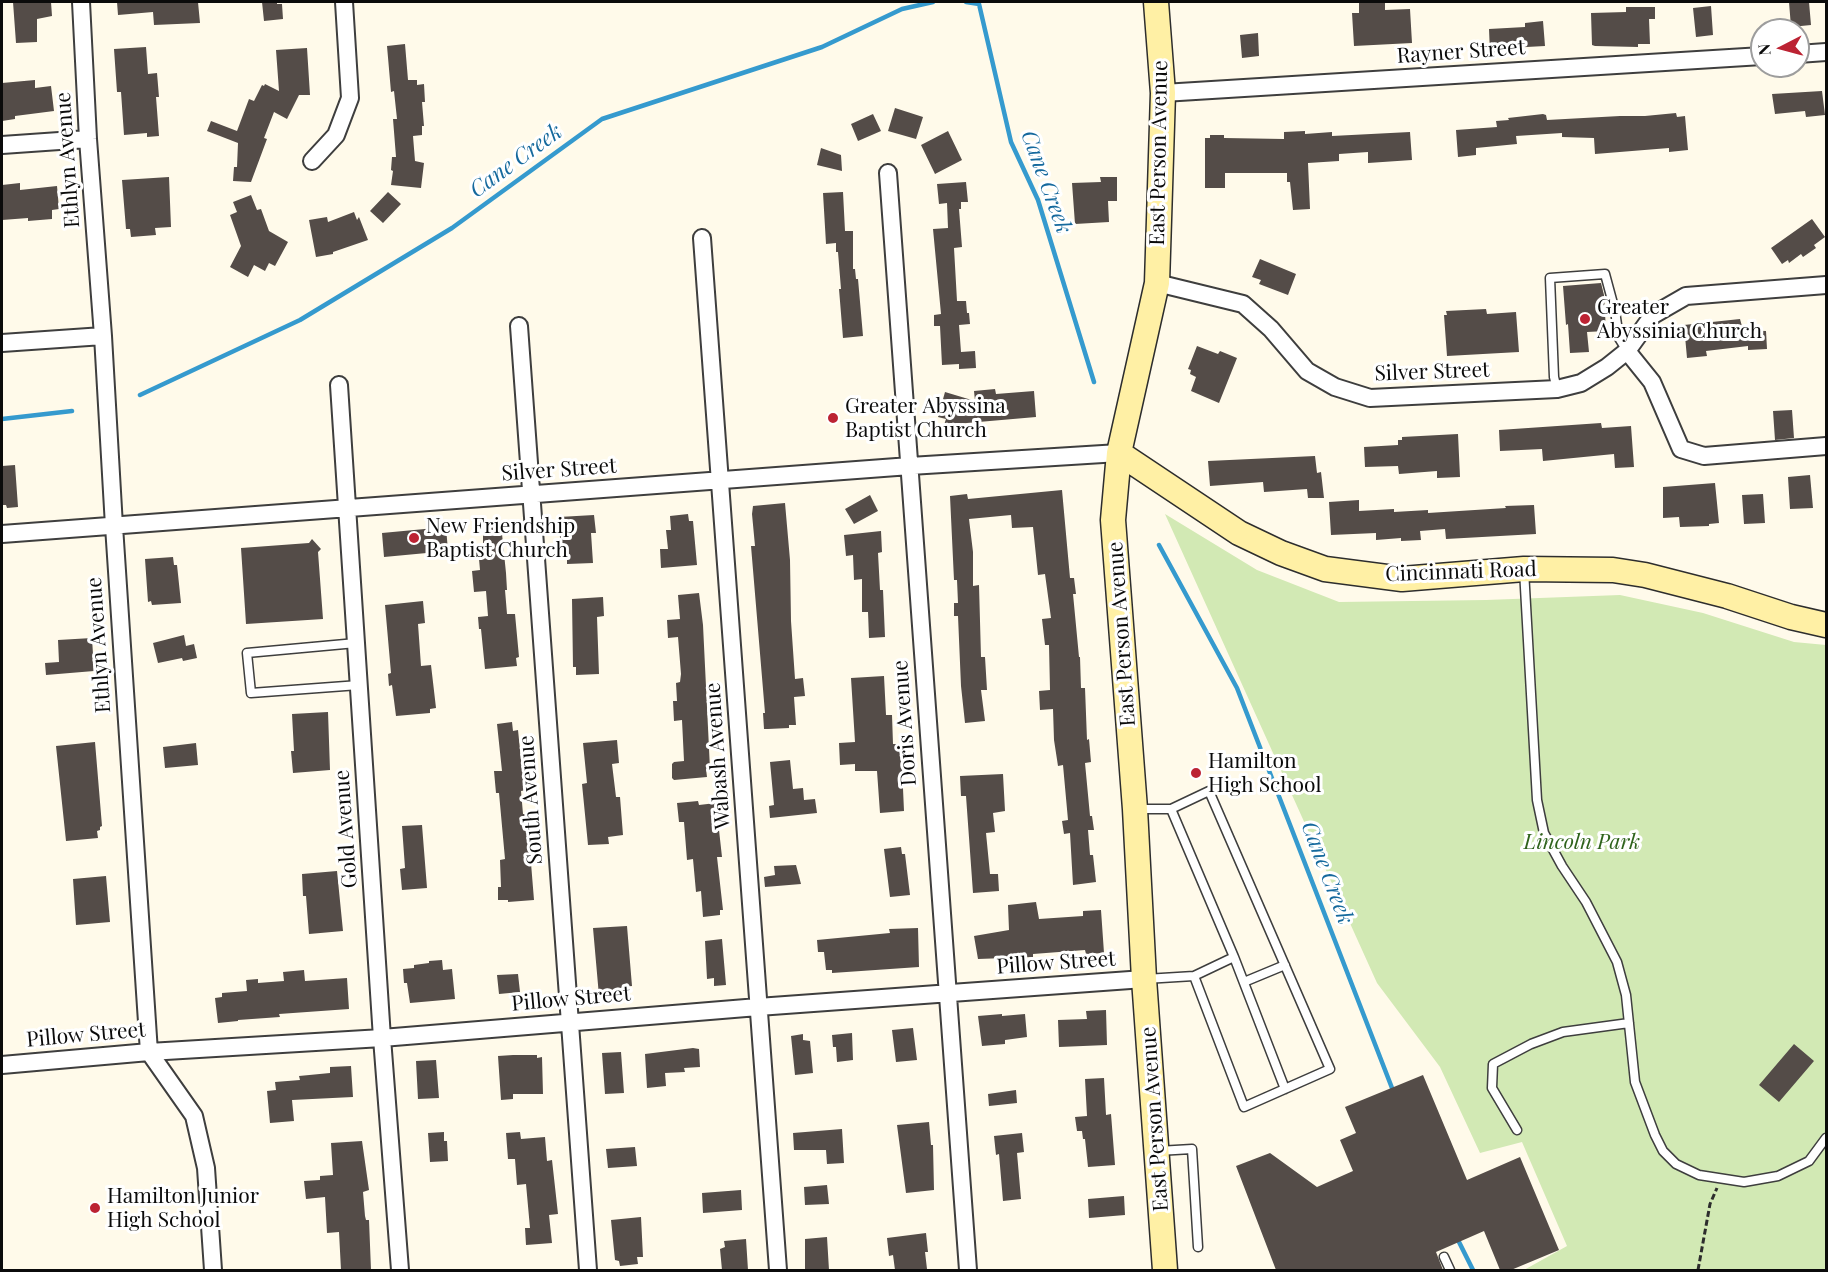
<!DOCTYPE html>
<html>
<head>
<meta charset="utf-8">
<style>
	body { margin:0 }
	#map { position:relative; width:1828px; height:1272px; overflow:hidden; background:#fffaea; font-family:"Playfair Display",serif }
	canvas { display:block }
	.frame { position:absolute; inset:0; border:3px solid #0b0b0b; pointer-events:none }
	.north { position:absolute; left:1750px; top:18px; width:60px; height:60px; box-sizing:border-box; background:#fff; border:2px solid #9d9d9d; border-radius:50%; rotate:264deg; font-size:16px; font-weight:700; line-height:24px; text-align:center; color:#0b0b0b }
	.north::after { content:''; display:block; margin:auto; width:21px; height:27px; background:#bc2333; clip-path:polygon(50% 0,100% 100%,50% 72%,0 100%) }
</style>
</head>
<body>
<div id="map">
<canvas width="1828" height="1272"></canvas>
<div class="frame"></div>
<div class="north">N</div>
</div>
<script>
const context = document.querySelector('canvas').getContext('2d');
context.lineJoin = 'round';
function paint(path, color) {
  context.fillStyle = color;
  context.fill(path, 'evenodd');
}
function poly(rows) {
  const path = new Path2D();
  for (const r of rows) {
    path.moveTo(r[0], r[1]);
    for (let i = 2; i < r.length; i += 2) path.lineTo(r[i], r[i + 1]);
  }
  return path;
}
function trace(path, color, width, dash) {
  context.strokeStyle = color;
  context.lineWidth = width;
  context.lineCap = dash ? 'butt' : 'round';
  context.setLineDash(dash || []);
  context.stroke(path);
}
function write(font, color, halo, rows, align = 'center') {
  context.font = font + ' "Playfair Display",serif';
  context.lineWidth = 6;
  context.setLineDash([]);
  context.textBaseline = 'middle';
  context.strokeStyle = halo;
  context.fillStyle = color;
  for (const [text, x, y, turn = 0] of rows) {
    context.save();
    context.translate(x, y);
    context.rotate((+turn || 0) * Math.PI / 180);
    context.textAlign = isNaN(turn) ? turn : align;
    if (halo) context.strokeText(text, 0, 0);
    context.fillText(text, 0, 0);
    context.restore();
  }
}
const green = poly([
	[1165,514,1257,570,1339,602,1486,600,1620,595,1703,613,1794,642,1826,645,1826,1270,1524,1270,1567,1246,1522,1142,1480,1153,1440,1067,1377,983]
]);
const stream = poly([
	[966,2,979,4,1011,142,1038,200,1094,382],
	[140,395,300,320,452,228,602,119,822,47,902,9,933,2],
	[2,419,72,411],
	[1159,545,1237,688,1392,1088],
	[1459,1242,1473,1270]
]);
const building = poly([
	[13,2,51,2,52,16,37,19,37,42,16,43],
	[117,2,198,2,200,23,154,25,153,12,118,15],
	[262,2,277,2,277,4,282,4,283,19,264,21],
	[1359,2,1385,2,1385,10,1410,9,1412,43,1354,46,1352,13,1359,13],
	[1789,2,1809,2,1811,25,1791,27],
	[1711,6,1713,35,1696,37,1693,8],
	[1626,7,1655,7,1655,19,1649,19,1650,44,1638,44,1638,47,1595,46,1592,45,1591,13,1626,12],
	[1543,21,1545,46,1508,48,1508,51,1490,53,1489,29,1525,27,1525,23],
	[1258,33,1259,56,1242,58,1240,35],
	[405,44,408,80,417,80,417,85,424,84,425,102,422,102,424,126,422,126,422,135,413,136,415,161,424,163,421,188,391,185,393,171,391,170,392,157,396,157,393,119,397,119,394,91,391,92,387,46],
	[146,47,148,74,157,73,159,97,156,97,159,136,147,137,147,133,124,135,121,92,117,92,114,49],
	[307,48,310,95,299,95,287,119,274,112,264,138,267,139,251,182,233,181,234,167,237,167,238,143,207,131,211,121,237,131,249,99,254,101,262,85,264,86,265,84,279,91,276,50],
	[35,80,35,88,51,86,54,111,15,116,15,119,2,121,2,83],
	[1822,91,1825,115,1806,117,1805,111,1775,114,1772,94],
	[895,108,923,117,916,139,888,131],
	[1676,113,1677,117,1685,116,1688,150,1669,152,1669,148,1595,154,1594,138,1562,137,1562,133,1516,136,1517,144,1476,148,1476,155,1458,157,1456,130,1497,127,1496,121,1509,120,1508,118,1543,114,1546,115,1547,120,1620,116,1645,116],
	[873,114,881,131,858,141,851,124],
	[948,131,962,160,935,174,921,145],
	[1305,131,1305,134,1332,132,1332,136,1410,132,1412,160,1368,163,1368,152,1339,154,1339,161,1308,163,1310,209,1293,210,1290,182,1287,182,1287,173,1225,173,1225,188,1205,188,1205,138,1210,138,1210,135,1224,135,1224,138,1284,139,1284,132],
	[821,148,841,155,842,171,817,165],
	[169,177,171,227,155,228,156,235,131,237,130,229,126,229,122,180],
	[1100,177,1117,177,1117,201,1108,201,1109,222,1075,224,1072,183,1101,182],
	[966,182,968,202,961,202,961,209,959,209,962,247,954,248,957,301,966,301,967,313,969,313,970,324,959,325,961,352,975,351,976,368,959,369,959,364,942,365,940,326,934,326,934,315,941,314,933,229,948,228,947,203,939,204,937,184],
	[20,183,20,190,57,186,59,209,52,210,52,219,28,221,28,218,2,220,2,185],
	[388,192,401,204,383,223,370,211],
	[843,192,845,231,853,231,853,269,855,269,856,279,858,279,863,336,843,338,839,289,841,289,838,252,836,252,836,243,826,244,823,193],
	[251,195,257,210,261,209,269,231,288,242,275,266,269,263,265,271,254,265,248,277,230,267,241,246,230,215,237,212,233,202],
	[354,212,357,220,359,217,368,240,333,252,333,254,316,257,309,220,327,217,328,222],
	[1812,219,1825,237,1814,245,1816,248,1803,257,1801,254,1789,263,1788,260,1782,264,1771,248],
	[1260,259,1296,274,1288,295,1259,284,1261,280,1252,277],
	[1601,283,1604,295,1606,331,1587,332,1589,352,1570,353,1568,324,1566,325,1563,286],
	[1486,309,1487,314,1516,312,1519,352,1447,356,1444,315,1447,315,1446,311],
	[1740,319,1743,330,1766,331,1767,349,1748,350,1748,346,1706,351,1707,356,1687,358,1684,325],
	[1197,346,1218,354,1220,351,1237,358,1219,403,1191,391,1196,377,1190,374,1191,370,1188,369],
	[995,389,996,394,1034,391,1036,417,944,425,946,419,938,417,945,392,975,401,974,391],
	[1792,410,1794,438,1775,440,1773,411],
	[1601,423,1602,428,1631,426,1634,467,1615,468,1614,454,1543,461,1542,449,1500,451,1499,430],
	[1458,434,1460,477,1437,478,1437,471,1399,474,1398,466,1365,467,1364,447,1398,445,1398,440,1402,440,1402,437],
	[1315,456,1317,473,1321,472,1324,498,1308,498,1307,489,1264,492,1263,482,1210,486,1208,461],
	[15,465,18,507,7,508,6,505,2,505,2,466],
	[1810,475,1813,508,1790,509,1788,477],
	[1715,483,1719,523,1709,524,1709,526,1680,527,1679,517,1663,518,1663,487],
	[1062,490,1070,578,1074,578,1076,594,1073,594,1079,657,1080,657,1081,688,1085,688,1087,740,1089,739,1091,762,1085,763,1090,816,1092,816,1094,830,1088,830,1090,855,1093,855,1096,882,1073,885,1070,833,1064,834,1062,821,1068,820,1063,765,1058,766,1054,740,1053,709,1040,710,1039,691,1050,690,1049,645,1045,645,1042,619,1051,618,1045,574,1038,575,1033,527,1012,528,1011,515,969,519,973,552,973,586,979,585,981,657,985,657,987,690,981,690,985,721,965,723,961,686,958,616,954,616,954,603,958,603,957,580,954,580,950,496,967,494,968,499],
	[1763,494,1765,523,1744,524,1742,495],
	[870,495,878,511,854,524,845,509],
	[1359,500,1359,511,1394,509,1394,512,1428,510,1428,513,1506,508,1505,506,1534,505,1536,534,1446,539,1445,529,1420,531,1421,540,1401,541,1401,538,1376,540,1376,533,1331,535,1329,502],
	[785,503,790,560,791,621,795,679,803,678,805,696,794,697,796,725,789,725,789,728,768,729,764,729,763,713,765,713,751,546,755,546,752,514,753,506],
	[688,514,689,521,693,521,697,565,661,568,660,549,668,549,666,530,671,530,670,516],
	[594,515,596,533,591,533,593,563,567,564,567,560,561,560,559,517],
	[501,524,506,573,507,590,505,590,507,614,515,614,519,657,516,658,517,666,485,669,481,629,479,629,478,617,488,616,486,591,474,592,472,571,480,570,479,559,483,559,483,526],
	[446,527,448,551,384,557,382,533],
	[881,531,882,552,878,553,880,590,883,590,885,637,869,638,868,612,862,612,862,579,854,580,853,555,846,556,844,535],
	[312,539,321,549,318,552,323,619,246,624,241,548,309,543],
	[173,557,174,565,177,565,181,603,152,605,151,601,148,602,145,559],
	[699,593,703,625,710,769,706,769,707,777,674,780,672,778,672,764,674,762,684,761,682,720,674,721,673,701,677,701,676,683,680,682,681,674,678,637,668,638,667,620,680,619,678,595],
	[603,597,604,616,597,617,599,674,576,675,576,667,573,667,572,599],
	[423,601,425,623,418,624,421,666,431,665,436,708,430,709,430,713,396,716,392,685,389,686,388,674,391,673,385,605],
	[184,635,186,646,194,644,197,658,183,661,182,658,158,663,153,643],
	[92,638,94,671,46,675,45,663,59,662,58,640],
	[884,676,886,715,892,715,893,744,901,744,904,811,880,813,877,771,855,771,855,764,840,765,839,743,855,742,851,678],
	[328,712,330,770,293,773,291,751,294,751,292,714],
	[512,722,513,731,518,730,522,769,525,769,527,790,521,791,523,814,527,814,534,900,508,902,508,900,498,900,498,887,501,887,500,860,505,859,499,793,496,793,494,771,502,771,497,724],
	[617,740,619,763,612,764,616,797,620,797,623,835,608,837,609,844,588,845,582,784,587,783,583,743],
	[95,742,102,826,100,827,100,830,97,831,98,838,66,841,56,746],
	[196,743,198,765,165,768,163,747],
	[790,760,793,789,803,788,804,800,815,799,817,813,770,818,769,806,774,805,770,762],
	[1003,774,1005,811,993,813,995,832,986,833,990,874,998,874,999,891,973,893,966,796,961,796,960,776],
	[698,801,699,805,716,803,722,857,717,857,723,910,720,910,720,915,703,917,701,891,696,892,693,859,687,860,684,822,679,822,677,803],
	[422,825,427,888,402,890,400,869,405,868,402,826],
	[901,847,902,854,905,854,910,895,890,897,884,849],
	[796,865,801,884,765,887,764,877,775,875,774,866],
	[337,871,343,931,309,934,306,896,303,896,302,874],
	[106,876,110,922,76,925,73,879],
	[1036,902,1039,919,1083,916,1083,911,1101,910,1104,953,1086,954,1085,950,1033,954,1033,957,978,959,974,936,1009,930,1008,905],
	[627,926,632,986,622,987,623,994,599,996,593,928],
	[918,928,919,967,832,973,832,970,826,970,824,952,818,952,817,940,890,933,889,929],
	[722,939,726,985,714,986,714,978,707,979,705,941],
	[442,960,443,970,452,969,455,999,410,1003,407,983,404,983,403,969,414,968,414,965,429,963,429,961],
	[304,970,305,981,347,978,349,1009,279,1014,280,1017,238,1020,238,1021,218,1023,215,998,222,997,222,993,247,991,246,980,258,979,258,983,284,981,283,972],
	[518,974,520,992,499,994,497,975],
	[1106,1010,1107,1045,1059,1047,1058,1020,1087,1019,1086,1011],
	[1002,1014,1002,1016,1025,1014,1027,1037,1005,1040,1005,1044,982,1046,978,1016],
	[913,1028,917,1060,896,1062,892,1030],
	[852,1033,853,1060,837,1062,836,1047,833,1047,832,1035],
	[803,1034,803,1040,810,1041,813,1073,795,1075,791,1036],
	[1794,1044,1814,1061,1779,1102,1759,1085],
	[693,1048,699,1049,700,1067,684,1068,685,1072,665,1073,666,1086,647,1088,645,1054],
	[621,1052,624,1093,605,1094,602,1053],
	[513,1055,537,1055,537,1058,542,1057,543,1094,513,1094,513,1099,501,1100,498,1056],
	[436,1060,439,1098,418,1099,416,1061],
	[351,1066,353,1097,292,1100,294,1121,270,1123,267,1091,276,1090,275,1082,300,1080,299,1076,330,1073,330,1067],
	[1423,1075,1467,1180,1520,1157,1559,1250,1511,1270,1500,1270,1484,1231,1436,1252,1443,1270,1276,1270,1236,1166,1270,1153,1317,1187,1353,1171,1340,1140,1356,1133,1345,1107],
	[1104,1078,1106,1115,1111,1114,1115,1165,1088,1167,1085,1139,1083,1139,1082,1131,1077,1131,1075,1117,1087,1116,1085,1079],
	[1016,1090,1017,1103,989,1106,988,1094],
	[929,1122,931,1145,933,1145,934,1190,906,1193,897,1125],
	[842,1129,844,1163,827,1164,826,1150,794,1150,793,1133],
	[444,1132,444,1141,447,1141,448,1161,430,1162,428,1133],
	[520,1132,521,1139,545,1137,547,1161,552,1160,558,1214,549,1215,552,1243,526,1245,525,1228,530,1228,526,1184,517,1185,515,1159,508,1159,506,1133],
	[1022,1133,1024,1152,1017,1153,1021,1199,1003,1201,999,1154,996,1155,994,1136],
	[362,1141,369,1190,363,1192,365,1216,366,1220,369,1220,371,1270,341,1270,339,1232,327,1233,325,1197,306,1199,304,1181,320,1180,320,1176,333,1175,331,1143],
	[635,1147,637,1166,608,1168,606,1149],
	[827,1185,829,1204,805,1205,804,1187],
	[741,1190,742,1210,703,1213,702,1193],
	[1124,1196,1125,1215,1089,1218,1088,1199],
	[641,1217,643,1257,637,1257,638,1264,620,1266,619,1261,615,1260,611,1220],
	[926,1233,928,1252,925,1252,927,1269,895,1270,893,1255,889,1256,887,1238],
	[827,1237,829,1270,805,1270,805,1239],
	[746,1239,748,1270,722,1270,720,1249,725,1247,724,1241]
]);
const path = poly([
	[1698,1270,1710,1204,1717,1188]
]);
const lane = poly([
	[1557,389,1554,377,1550,278,1605,274,1615,311,1619,338,1627,351],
	[1524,570,1537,800,1544,833,1562,866,1586,902,1617,962,1626,995,1635,1082,1655,1135,1663,1151,1676,1164,1699,1175,1744,1182,1778,1176,1809,1161,1826,1138],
	[356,643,247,653,251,693,359,685],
	[1138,809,1171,809],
	[1234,957,1285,1089],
	[1145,979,1194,976,1234,957,1171,809,1209,791,1330,1069,1244,1107,1194,976],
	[1244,982,1285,965],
	[1517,1130,1492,1088,1493,1064,1531,1044,1563,1032,1629,1023],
	[1158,1151,1192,1149,1198,1247],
	[1444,1257,1450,1270]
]);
const street = poly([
	[81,2,88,139,103,336,114,526,149,1052,194,1116,206,1168,213,1270],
	[1798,54,1826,52],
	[1163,93,1762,56],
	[2,145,88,139],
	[312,161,336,135,350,98,344,2],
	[888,173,968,1270],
	[702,238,778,1270],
	[1157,283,1243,304,1271,329,1307,371,1335,387,1370,398,1557,389,1581,383,1607,367,1627,351,1653,315,1686,296,1826,285],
	[519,326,588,1270],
	[2,343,103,336],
	[1627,351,1652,382,1681,449,1704,456,1826,446],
	[339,385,382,1038,400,1270],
	[2,534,910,466,1119,453],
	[2,1065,149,1052,382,1038,758,1007,1144,979]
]);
const secondary = poly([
	[1156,2,1163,93,1157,283,1119,453,1113,520,1135,809,1144,979,1165,1270],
	[1119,453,1239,533,1281,553,1325,569,1402,579,1524,569,1613,570,1645,575,1727,596,1791,617,1826,625]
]);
const markers = [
	[1585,319,6,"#bc2333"],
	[833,418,6,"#bc2333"],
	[414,538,6,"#bc2333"],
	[1196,773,6,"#bc2333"],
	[95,1208,6,"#bc2333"]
];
const streetNames = [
	["Rayner Street",1461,52,-4],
	["East Person Avenue",1159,153,-89],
	["Ethlyn Avenue",68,160,-94],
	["Silver Street",1432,372,-2],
	["Silver Street",559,470,-4],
	["Cincinnati Road",1461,572,-2],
	["East Person Avenue",1122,634,-94],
	["Ethlyn Avenue",99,645,-94],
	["Doris Avenue",905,723,-94],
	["Wabash Avenue",718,756,-94],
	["South Avenue",531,800,-94],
	["Gold Avenue",346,829,-94],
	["Pillow Street",1056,963,-4],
	["Pillow Street",571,999,-5],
	["Pillow Street",86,1035,-5],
	["East Person Avenue",1155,1119,-94]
];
const poiNames = [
	["Greater",1597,307],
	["Abyssinia Church",1597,331],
	["Greater Abyssina",845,406],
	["Baptist Church",845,430],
	["New Friendship",426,526],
	["Baptist Church",426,550],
	["Hamilton",1208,761],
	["High School",1208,785],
	["Hamilton Junior",107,1196],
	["High School",107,1220]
];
const parkNames = [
	["Lincoln Park",1582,842]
];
const waterNames = [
	["Cane Creek",516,161,-36],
	["Cane Creek",1046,182,70],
	["Cane Creek",1327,873,69]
];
paint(green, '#d2e9b4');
trace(stream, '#359ace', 4.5);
paint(building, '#544c48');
trace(lane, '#3e3e3e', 11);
trace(street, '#3e3e3e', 20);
trace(secondary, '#2d2d2d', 27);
trace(path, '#2d2d2d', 3, [6, 3]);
trace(lane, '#fff', 8);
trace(street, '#fff', 16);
trace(secondary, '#fff0a5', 24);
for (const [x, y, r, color] of markers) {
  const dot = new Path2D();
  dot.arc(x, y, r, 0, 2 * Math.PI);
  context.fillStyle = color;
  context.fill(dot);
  trace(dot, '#fff', 2);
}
write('21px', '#0b0b0b', '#fff', streetNames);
write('21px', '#0b0b0b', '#fff', poiNames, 'left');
write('italic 21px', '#2f631c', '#fff', parkNames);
write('italic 22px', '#15699d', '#fff', waterNames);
</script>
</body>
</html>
